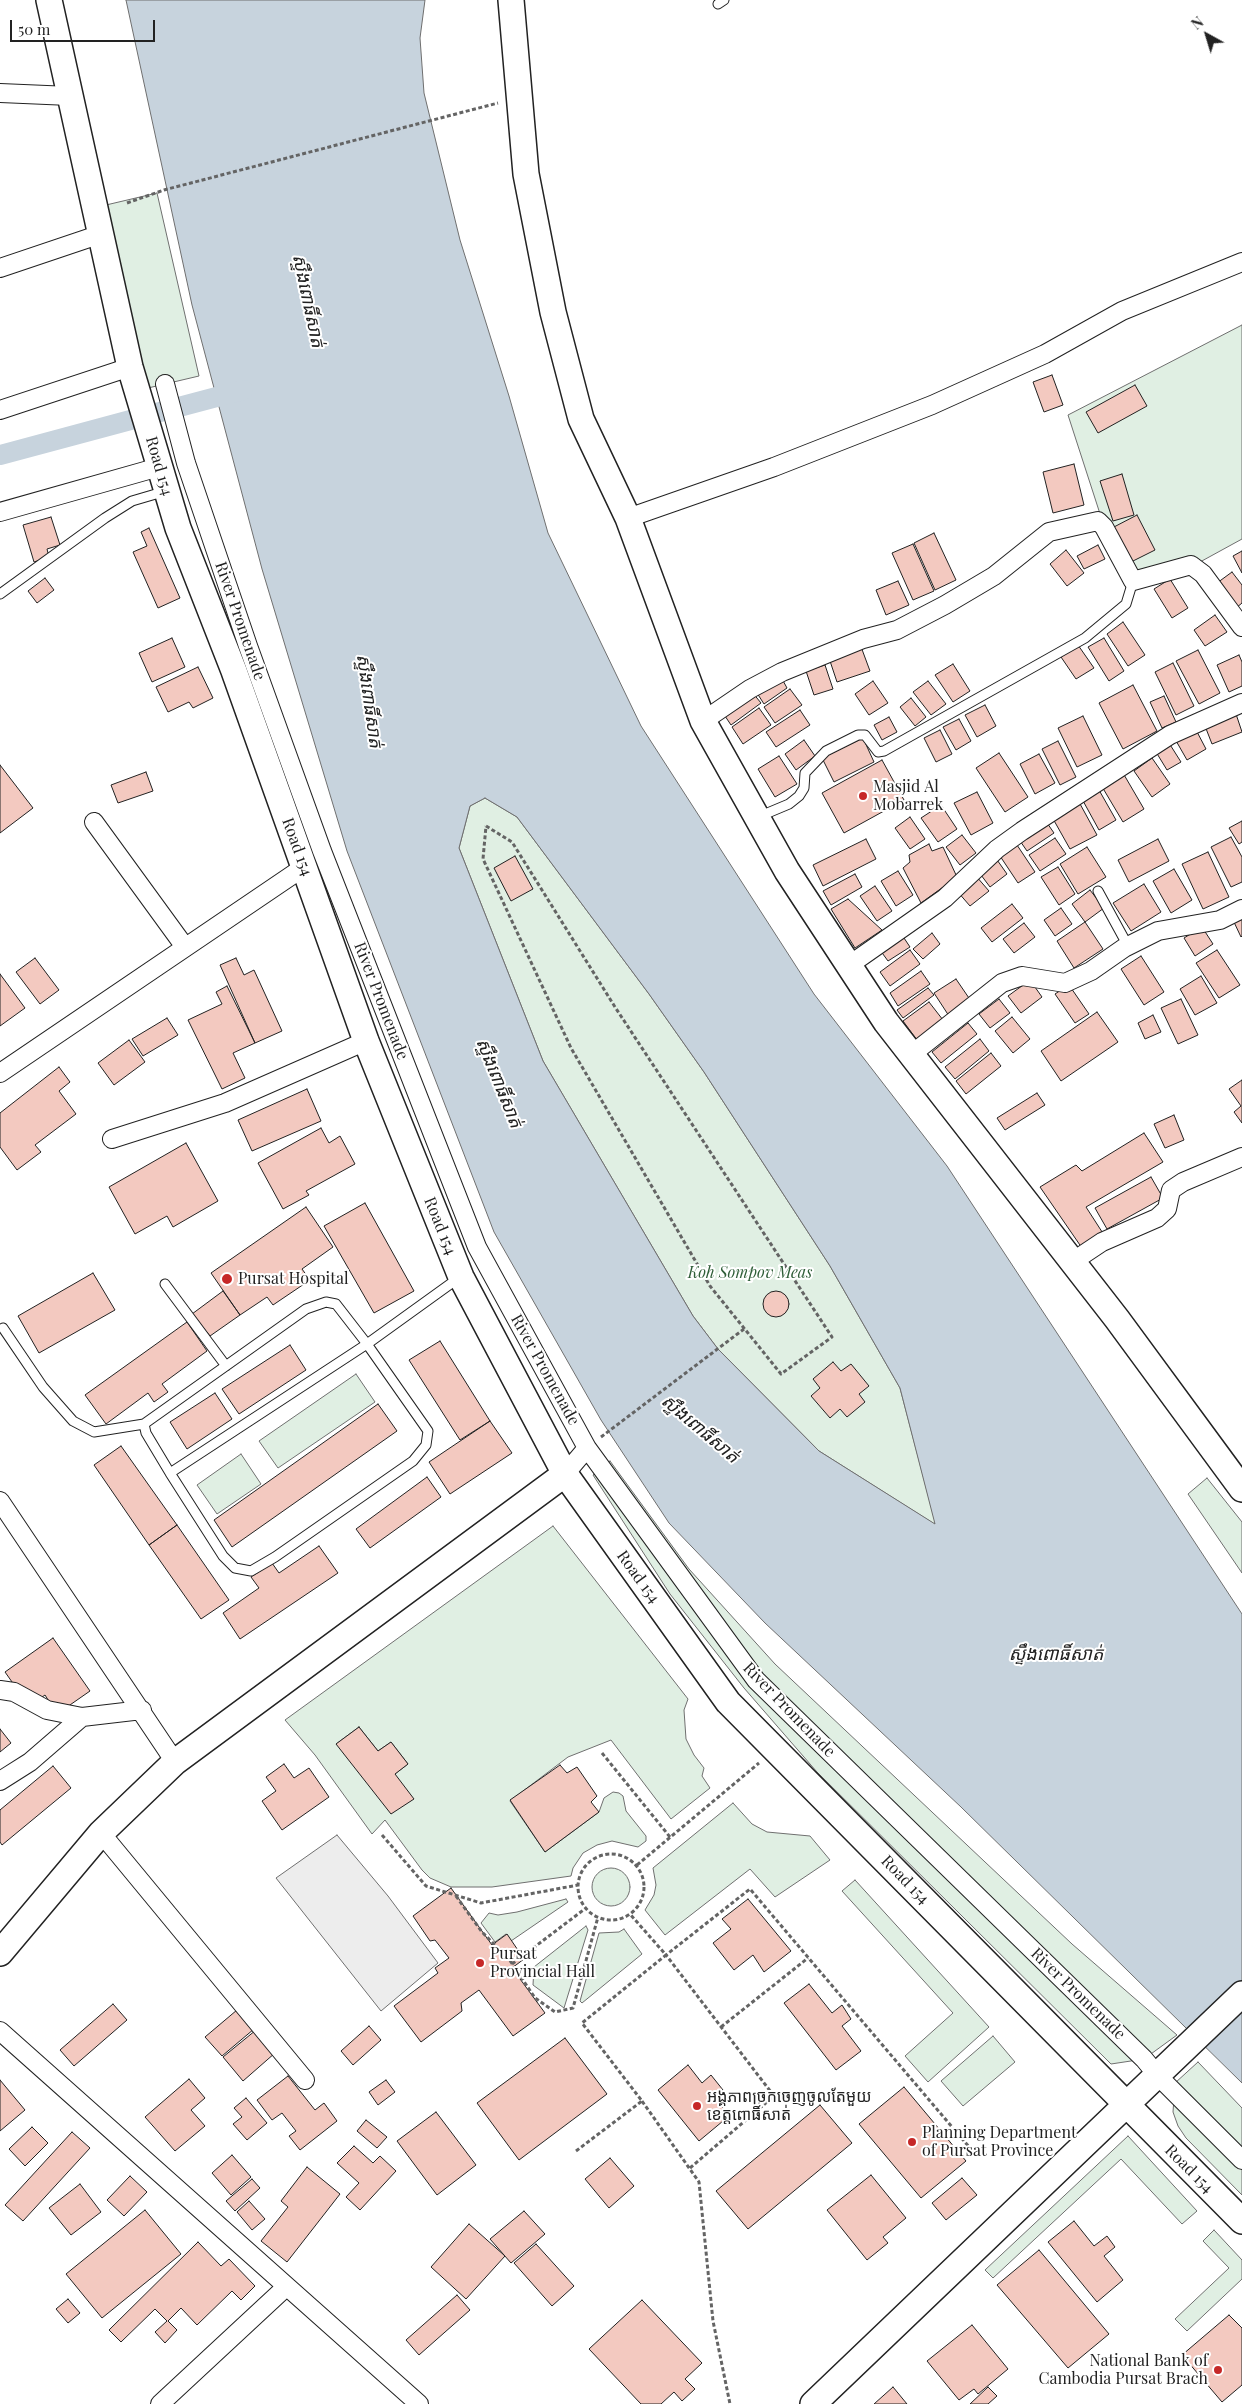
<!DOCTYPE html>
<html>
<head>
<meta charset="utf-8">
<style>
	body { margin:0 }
	#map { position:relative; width:1242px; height:2404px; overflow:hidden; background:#fff; font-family:"Playfair Display",serif }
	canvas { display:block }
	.north { position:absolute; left:1182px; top:10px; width:50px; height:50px; -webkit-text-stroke:4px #fff; paint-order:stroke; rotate:321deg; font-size:14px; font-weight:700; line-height:20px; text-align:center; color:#222 }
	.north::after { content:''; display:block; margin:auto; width:18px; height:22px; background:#222; clip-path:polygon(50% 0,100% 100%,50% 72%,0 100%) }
	.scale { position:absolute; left:10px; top:20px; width:145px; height:22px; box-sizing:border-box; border:2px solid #222; border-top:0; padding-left:6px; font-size:15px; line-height:18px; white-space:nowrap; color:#222; -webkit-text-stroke:4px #fff; paint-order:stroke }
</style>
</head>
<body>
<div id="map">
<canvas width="1242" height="2404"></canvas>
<div class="north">N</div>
<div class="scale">50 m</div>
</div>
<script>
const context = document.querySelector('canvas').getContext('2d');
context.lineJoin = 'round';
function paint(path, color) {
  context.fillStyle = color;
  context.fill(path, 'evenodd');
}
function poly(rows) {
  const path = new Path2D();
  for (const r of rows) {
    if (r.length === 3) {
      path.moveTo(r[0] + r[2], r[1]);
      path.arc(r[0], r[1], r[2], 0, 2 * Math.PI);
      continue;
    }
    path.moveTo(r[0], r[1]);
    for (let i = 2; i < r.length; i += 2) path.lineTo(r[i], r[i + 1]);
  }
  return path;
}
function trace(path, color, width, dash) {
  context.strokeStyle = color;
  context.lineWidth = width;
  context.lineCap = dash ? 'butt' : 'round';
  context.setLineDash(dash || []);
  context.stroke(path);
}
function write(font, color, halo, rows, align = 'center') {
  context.font = font + ' "Playfair Display","Noto Sans Khmer",serif';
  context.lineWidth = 4;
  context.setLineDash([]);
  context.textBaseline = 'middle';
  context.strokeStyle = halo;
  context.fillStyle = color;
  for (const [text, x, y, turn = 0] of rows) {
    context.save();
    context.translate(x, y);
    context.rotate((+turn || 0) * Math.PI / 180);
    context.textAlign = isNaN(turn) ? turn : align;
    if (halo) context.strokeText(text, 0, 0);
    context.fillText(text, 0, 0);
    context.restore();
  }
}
const green = poly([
	[157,193,199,376,148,388,106,205,157,193],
	[1242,325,1242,539,1200,562,1133,573,1102,520,1068,415,1242,325],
	[485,798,517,817,649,994,704,1072,830,1266,900,1388,936,1525,819,1451,718,1349,693,1316,543,1061,459,848,470,806,485,798],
	[356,1374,375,1402,278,1468,259,1441,356,1374],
	[241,1454,261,1484,217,1514,197,1485,241,1454],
	[610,1461,689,1569,775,1664,1072,1944,1177,2035,1144,2059,1111,2064,817,1772,744,1688,670,1594,593,1475,610,1461],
	[1207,1478,1242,1522,1242,1573,1188,1494,1207,1478],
	[553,1526,688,1699,684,1710,686,1739,694,1755,704,1768,702,1776,710,1788,671,1819,611,1740,568,1757,510,1801,545,1852,599,1812,604,1798,613,1792,619,1793,623,1796,626,1811,646,1836,646,1841,638,1847,612,1841,597,1845,583,1853,573,1868,571,1876,492,1887,451,1887,430,1878,422,1870,385,1820,372,1834,315,1755,285,1720,553,1526],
	[359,1727,378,1751,391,1742,408,1764,395,1774,336,1744,359,1727],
	[733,1803,752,1824,767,1832,810,1836,830,1860,775,1897,750,1869,665,1935,645,1910,654,1895,656,1885,653,1868,733,1803],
	[611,1887,19],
	[855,1880,989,2027,928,2082,905,2056,953,2013,842,1891,855,1880],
	[566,1899,568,1902,511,1941,506,1934,495,1942,481,1923,489,1913,498,1915,517,1912,566,1899],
	[586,1926,588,1930,564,2008,533,1985,534,1967,586,1926],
	[624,1929,642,1954,582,2003,580,2001,599,1933,619,1932,624,1929],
	[993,2036,1015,2062,963,2106,941,2081,993,2036],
	[1198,2062,1242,2108,1242,2195,1186,2138,1178,2126,1173,2112,1175,2083,1198,2062],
	[1128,2136,1197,2211,1182,2224,1121,2159,993,2278,985,2270,1128,2136],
	[1214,2230,1242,2260,1242,2279,1187,2331,1175,2319,1229,2268,1203,2241,1214,2230]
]);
const parking = poly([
	[337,1835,388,1896,438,1963,381,2011,276,1878,337,1835]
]);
const water = poly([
	[126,0,425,0,420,38,424,93,460,240,509,396,548,533,641,726,814,994,947,1166,1242,1614,1242,2083,961,1807,765,1623,669,1523,601,1420,494,1232,347,851,262,569,192,305,126,0],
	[485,798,517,817,649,994,704,1072,830,1266,900,1388,935,1524,819,1451,718,1349,693,1316,543,1061,459,848,470,806,485,798]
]);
const canal = poly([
	[145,416,243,390],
	[0,455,138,418]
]);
const building = poly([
	[1052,375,1063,405,1044,412,1033,382,1052,375],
	[1135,385,1147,406,1098,433,1086,412,1135,385],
	[1074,464,1084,505,1053,513,1043,472,1074,464],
	[1122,474,1134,515,1113,521,1100,481,1122,474],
	[1137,515,1155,550,1129,563,1112,528,1137,515],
	[51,517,60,545,47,549,49,557,34,562,23,525,51,517],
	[149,528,180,598,158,608,133,552,147,546,141,532,149,528],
	[934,533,956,580,935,590,914,543,934,533],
	[913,544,934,591,913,600,892,553,913,544],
	[1098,545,1105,559,1084,569,1077,556,1098,545],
	[1066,550,1084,573,1067,586,1050,564,1066,550],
	[1242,551,1242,573,1233,556,1242,551],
	[1232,572,1242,585,1242,603,1236,608,1217,583,1232,572],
	[45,578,54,590,37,603,28,591,45,578],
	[1170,579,1188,608,1172,618,1154,589,1170,579],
	[898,581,909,605,886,615,876,590,898,581],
	[1215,615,1227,632,1205,646,1194,630,1215,615],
	[1123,622,1145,655,1128,666,1107,634,1123,622],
	[172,638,185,667,152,682,139,653,172,638],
	[1104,638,1124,671,1109,681,1088,647,1104,638],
	[860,644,870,671,837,682,828,655,860,644],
	[1078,645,1094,668,1076,679,1061,657,1078,645],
	[1198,650,1220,693,1199,704,1176,661,1198,650],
	[1239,655,1242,662,1242,686,1229,692,1217,665,1239,655],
	[1173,663,1194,706,1176,715,1155,672,1173,663],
	[953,664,970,691,953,702,935,675,953,664],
	[825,665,833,689,814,695,806,671,825,665],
	[198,667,213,698,193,708,189,702,168,712,156,687,198,667],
	[781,677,787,688,764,704,757,693,781,677],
	[873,681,888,703,869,715,855,694,873,681],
	[928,681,946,704,931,715,913,692,928,681],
	[1133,685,1157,731,1123,749,1099,703,1133,685],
	[790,689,802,705,775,723,764,707,790,689],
	[752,692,761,703,731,725,723,713,752,692],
	[1164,696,1176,722,1162,728,1150,702,1164,696],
	[911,698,926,717,915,726,900,707,911,698],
	[985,705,996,726,977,737,965,715,985,705],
	[759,708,771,725,743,744,732,727,759,708],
	[800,710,810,725,776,747,766,732,800,710],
	[1236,714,1242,732,1212,744,1205,726,1236,714],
	[1083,716,1102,755,1077,767,1058,728,1083,716],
	[889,717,897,732,882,740,874,725,889,717],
	[959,719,971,741,956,750,943,727,959,719],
	[1195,728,1206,749,1187,760,1175,739,1195,728],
	[940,730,952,754,936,762,924,738,940,730],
	[863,738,874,762,834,782,822,758,863,738],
	[804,740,815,756,796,770,785,754,804,740],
	[1058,741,1076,777,1060,785,1042,749,1058,741],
	[1169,743,1181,762,1167,770,1156,752,1169,743],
	[999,753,1028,797,1005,812,976,768,999,753],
	[1039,754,1055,783,1035,794,1020,764,1039,754],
	[779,756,797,784,775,797,758,769,779,756],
	[1152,758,1170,784,1152,797,1134,771,1152,758],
	[882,760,904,800,844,833,822,793,882,760],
	[0,765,33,808,0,833,0,765],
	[146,772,153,791,118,803,111,785,146,772],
	[1123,773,1144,809,1123,822,1101,785,1123,773],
	[1099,790,1116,820,1099,830,1082,799,1099,790],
	[977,792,993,823,971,835,954,803,977,792],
	[1079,802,1097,835,1070,849,1052,817,1079,802],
	[941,805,957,829,938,842,921,818,941,805],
	[910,817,925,839,910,849,895,828,910,817],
	[1045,820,1054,833,1027,851,1018,838,1045,820],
	[1242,821,1242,842,1239,844,1229,828,1242,821],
	[962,835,976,853,960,865,946,847,962,835],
	[1231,837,1242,857,1242,882,1231,887,1211,847,1231,837],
	[1055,838,1066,854,1040,871,1029,855,1055,838],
	[866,839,876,859,823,886,813,865,866,839],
	[1158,839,1169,861,1129,882,1118,860,1158,839],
	[1015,842,1035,872,1018,883,998,853,1015,842],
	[929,844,932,851,943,847,957,877,921,903,903,868,910,862,909,855,929,844],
	[1087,847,1106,877,1078,894,1060,864,1087,847],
	[1208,852,1229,897,1203,909,1182,864,1208,852],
	[515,856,533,889,511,901,494,868,515,856],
	[995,857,1007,874,990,887,978,871,995,857],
	[1058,867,1075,894,1059,905,1041,877,1058,867],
	[1174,869,1192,900,1171,913,1153,881,1174,869],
	[898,871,913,895,896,906,881,881,898,871],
	[855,874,862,887,831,905,823,891,855,874],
	[976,876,989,891,970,906,957,891,976,876],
	[1144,884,1161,912,1131,931,1113,903,1144,884],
	[875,886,892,911,877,921,860,896,875,886],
	[1090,890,1104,908,1085,922,1072,904,1090,890],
	[848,899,882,930,855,948,831,909,848,899],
	[1012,904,1023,918,992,942,981,928,1012,904],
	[1061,908,1072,924,1055,936,1044,920,1061,908],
	[1242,915,1242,936,1241,937,1233,920,1242,915],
	[1085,922,1103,949,1074,968,1057,941,1085,922],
	[1024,923,1035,937,1014,953,1003,939,1024,923],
	[1202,927,1213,944,1195,956,1184,938,1202,927],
	[932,933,940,944,923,959,913,949,932,933],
	[902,935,910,947,888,961,880,950,902,935],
	[910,950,920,964,890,986,880,972,910,950],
	[1217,950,1240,985,1219,998,1196,963,1217,950],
	[1141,956,1164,992,1144,1005,1121,969,1141,956],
	[35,958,59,990,40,1004,16,972,35,958],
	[236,958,244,975,254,970,282,1031,255,1043,220,965,236,958],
	[921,971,930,984,898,1006,890,993,921,971],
	[0,974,25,1008,0,1026,0,974],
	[1201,976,1217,1003,1195,1015,1180,989,1201,976],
	[956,979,971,1001,949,1016,934,993,956,979],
	[1030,980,1042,997,1021,1013,1008,996,1030,980],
	[1069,985,1089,1014,1075,1023,1055,994,1069,985],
	[227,986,255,1043,233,1053,245,1078,222,1089,188,1020,222,1004,216,992,227,986],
	[928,988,934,995,903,1018,897,1010,928,988],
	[999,999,1010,1013,990,1028,979,1014,999,999],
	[1181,999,1198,1035,1178,1044,1161,1008,1181,999],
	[929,1002,943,1020,917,1040,903,1021,929,1002],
	[1097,1012,1118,1042,1061,1081,1041,1051,1097,1012],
	[1153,1015,1161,1032,1145,1039,1138,1023,1153,1015],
	[1012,1017,1030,1039,1013,1053,995,1031,1012,1017],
	[167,1018,178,1035,143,1056,132,1039,167,1018],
	[968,1023,977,1034,941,1063,932,1052,968,1023],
	[980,1039,989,1051,955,1079,945,1067,980,1039],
	[129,1040,145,1062,114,1085,98,1063,129,1040],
	[991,1053,1001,1066,966,1094,956,1081,991,1053],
	[59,1067,70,1082,59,1091,76,1114,35,1145,41,1152,17,1170,0,1147,0,1113,59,1067],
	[1242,1080,1242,1123,1234,1112,1241,1106,1229,1089,1242,1080],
	[307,1089,321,1121,252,1151,238,1120,307,1089],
	[1037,1093,1045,1105,1005,1130,997,1118,1037,1093],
	[1174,1115,1184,1140,1165,1148,1154,1124,1174,1115],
	[321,1128,329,1143,340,1136,355,1164,306,1191,309,1195,283,1209,258,1163,321,1128],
	[1144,1133,1163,1162,1086,1207,1106,1238,1082,1248,1040,1187,1076,1165,1082,1171,1144,1133],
	[186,1143,218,1201,173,1227,167,1216,135,1234,109,1187,186,1143],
	[1151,1177,1163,1198,1107,1229,1095,1208,1151,1177],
	[365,1203,414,1291,374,1313,324,1226,365,1203],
	[306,1207,333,1247,302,1269,310,1280,273,1305,267,1297,240,1315,211,1273,306,1207],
	[93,1273,115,1310,39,1353,18,1316,93,1273],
	[223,1291,240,1315,210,1336,192,1314,223,1291],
	[776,1304,13],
	[187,1322,207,1351,162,1384,168,1392,154,1402,148,1393,106,1424,85,1395,187,1322],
	[440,1341,490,1421,460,1440,409,1360,440,1341],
	[290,1345,306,1370,239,1414,222,1389,290,1345],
	[833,1362,841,1371,851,1364,869,1386,859,1394,865,1402,847,1417,840,1409,830,1418,811,1396,820,1388,813,1379,833,1362],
	[215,1393,232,1419,187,1449,170,1422,215,1393],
	[378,1404,397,1431,232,1547,214,1520,378,1404],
	[490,1421,512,1453,450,1494,429,1462,490,1421],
	[121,1446,177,1525,149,1545,94,1465,121,1446],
	[427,1477,441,1497,370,1548,356,1529,427,1477],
	[177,1525,229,1600,201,1619,149,1545,177,1525],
	[319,1546,338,1573,240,1639,223,1613,259,1588,251,1577,272,1563,279,1573,319,1546],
	[53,1638,90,1691,57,1714,45,1695,29,1706,5,1672,53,1638],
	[359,1727,378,1751,391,1742,408,1764,395,1774,414,1799,391,1814,336,1744,359,1727],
	[0,1729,11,1743,0,1752,0,1729],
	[284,1764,294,1778,309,1768,329,1797,282,1830,262,1801,276,1791,266,1777,284,1764],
	[560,1765,567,1773,577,1767,597,1796,591,1802,599,1812,545,1852,510,1800,560,1765],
	[53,1766,71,1788,2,1845,0,1842,0,1810,53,1766],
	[451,1888,492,1945,507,1934,524,1959,512,1968,545,2013,513,2036,479,1990,461,2003,462,2011,421,2042,394,2006,438,1973,435,1968,449,1958,435,1940,430,1941,413,1916,451,1888],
	[748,1899,791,1951,764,1972,753,1955,734,1970,713,1943,731,1929,722,1919,748,1899],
	[809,1984,832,2013,842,2005,851,2019,842,2026,861,2051,836,2070,784,2003,809,1984],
	[113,2004,127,2020,74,2066,60,2050,113,2004],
	[237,2010,254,2029,222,2056,205,2037,237,2010],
	[369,2026,381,2040,353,2065,341,2051,369,2026],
	[256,2030,275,2053,243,2081,223,2057,256,2030],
	[565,2038,607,2094,519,2160,477,2103,565,2038],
	[688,2065,702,2083,711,2075,723,2090,715,2097,729,2116,699,2141,658,2090,688,2065],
	[288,2076,315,2110,324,2103,337,2121,300,2150,289,2136,296,2131,282,2113,272,2120,257,2100,288,2076],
	[189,2079,205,2098,191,2110,205,2126,175,2151,145,2117,189,2079],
	[0,2080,25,2110,0,2131,0,2080],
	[386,2080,395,2092,378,2105,369,2092,386,2080],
	[904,2087,966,2161,921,2198,859,2124,904,2087],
	[246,2098,267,2123,247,2140,233,2124,242,2117,234,2108,246,2098],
	[820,2105,852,2143,748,2229,716,2191,820,2105],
	[436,2112,476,2165,437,2195,397,2141,436,2112],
	[366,2120,387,2137,377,2148,357,2131,366,2120],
	[32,2127,48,2143,25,2166,9,2149,32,2127],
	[72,2132,90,2148,23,2221,5,2205,72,2132],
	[354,2146,373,2163,380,2156,396,2171,360,2210,346,2197,359,2183,337,2163,354,2146],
	[232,2155,251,2177,231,2195,212,2173,232,2155],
	[610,2158,634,2186,609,2208,585,2179,610,2158],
	[307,2167,340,2194,287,2262,261,2241,288,2207,281,2201,307,2167],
	[871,2175,906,2218,883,2237,888,2243,867,2260,827,2210,871,2175],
	[130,2176,147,2192,124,2216,107,2200,130,2176],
	[962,2178,977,2195,946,2220,932,2203,962,2178],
	[252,2179,260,2188,235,2211,226,2201,252,2179],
	[80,2184,101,2212,71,2235,49,2208,80,2184],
	[249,2201,265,2219,252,2230,237,2212,249,2201],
	[145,2210,181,2254,102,2318,66,2274,145,2210],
	[524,2211,545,2234,511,2263,490,2239,524,2211],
	[1074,2221,1094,2246,1107,2236,1115,2247,1104,2256,1123,2280,1097,2302,1048,2242,1074,2221],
	[469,2224,505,2256,466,2299,431,2267,469,2224],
	[198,2242,221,2266,229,2259,255,2286,241,2300,232,2291,197,2325,181,2308,168,2321,177,2330,165,2343,155,2332,167,2321,155,2309,121,2342,109,2330,198,2242],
	[536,2244,574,2286,552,2306,514,2263,536,2244],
	[1039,2250,1109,2334,1068,2368,997,2285,1039,2250],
	[457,2295,470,2310,419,2355,406,2340,457,2295],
	[68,2299,80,2313,68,2323,56,2309,68,2299],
	[642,2300,702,2363,685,2379,695,2389,682,2401,674,2392,661,2404,641,2404,589,2349,642,2300],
	[1229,2315,1242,2328,1242,2385,1222,2402,1182,2355,1229,2315],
	[972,2325,1008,2369,978,2394,974,2389,959,2400,927,2361,972,2325],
	[893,2387,907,2404,874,2404,893,2387],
	[988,2387,997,2396,988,2404,970,2404,988,2387]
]);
const path = poly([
	[127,203,164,190,498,103],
	[486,826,512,842,615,1007,832,1337,781,1374,710,1286,571,1048,483,859,486,826],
	[601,1437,744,1329],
	[602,1753,670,1837],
	[382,1835,426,1886,481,1903,578,1885],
	[611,1887,33],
	[637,1865,759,1763],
	[456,1896,482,1932,509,1959,535,1998,555,2012,573,2008,598,1917],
	[512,1964,586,1908],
	[721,2027,808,1958],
	[642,2101,699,2182,713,2321,730,2404],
	[576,2151,642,2101,582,2023,666,1955,630,1914],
	[690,2168,774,2096,666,1955,750,1889,975,2154]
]);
const lane = poly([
	[718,4,724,0],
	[0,594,105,518,132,501,166,491],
	[758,817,789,804,799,796,804,788,805,773,826,751,858,735,865,735,878,752,884,751,1085,638,1126,604,1133,581],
	[1098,891,1128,946],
	[165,1284,226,1366],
	[3,1328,43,1387,73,1421,94,1432,144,1424,306,1309,326,1302,336,1304,367,1344,460,1277],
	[144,1424,146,1433,170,1473,367,1344,428,1431,426,1445,413,1461,275,1557,251,1571,235,1568,223,1556,170,1473]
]);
const street = poly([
	[0,93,70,96],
	[0,268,101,234],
	[165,384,186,463,248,646,322,851,477,1247,587,1448,756,1680,1144,2059,1158,2076,1242,2160],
	[0,410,130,367],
	[0,512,159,467],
	[628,518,774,467,932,405,1045,354,1122,311,1242,262],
	[703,721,750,689,782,672,863,639,897,630,945,605,994,576,1049,532,1098,521,1104,527,1133,581,1191,565,1203,574,1242,627],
	[94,822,185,947],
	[848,966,945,898,997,849,1022,831,1170,735,1242,703],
	[912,1054,1002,983,1022,976,1065,983,1091,971,1124,948,1158,931,1220,920,1242,909],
	[0,1073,304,867],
	[112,1139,225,1103,366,1041],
	[1072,1262,1102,1242,1157,1218,1167,1209,1171,1190,1183,1182,1242,1157],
	[565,1474,587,1448],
	[0,1501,175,1762],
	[0,1690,14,1692,47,1710,82,1717,142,1710],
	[0,1781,30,1762,82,1717],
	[101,1833,305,2080],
	[0,2031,419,2404],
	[160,2404,286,2287]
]);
const secondary = poly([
	[49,0,130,367,178,528,234,671,366,1041,461,1277,565,1474,728,1702,1242,2221],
	[511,0,526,174,553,312,581,419,628,518,703,721,787,871,886,1022,1117,1319,1242,1489],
	[0,1953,101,1833,175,1762,565,1474],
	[813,2404,1242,1994]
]);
const markers = [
	[863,796,5,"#c62828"],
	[227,1279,6,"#c62828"],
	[480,1963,5,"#c62828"],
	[697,2106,5,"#c62828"],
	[912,2142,5,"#c62828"],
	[1218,2370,5,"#c62828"]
];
const streetNames = [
	["Road 154",159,466,74],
	["River Promenade",240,621,71],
	["Road 154",297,847,70],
	["River Promenade",381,1001,69],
	["Road 154",440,1226,68],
	["River Promenade",545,1370,61],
	["Road 154",638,1577,54],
	["River Promenade",789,1710,46],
	["Road 154",905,1880,46],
	["River Promenade",1078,1994,44],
	["Road 154",1189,2169,45]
];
const poiNames = [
	["Masjid Al",873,787],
	["Mobarrek",873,805],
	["Pursat Hospital",238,1279],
	["Pursat",490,1954],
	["Provincial Hall",490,1972],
	["អង្គភាពច្រកចេញចូលតែមួយ",707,2097],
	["ខេត្តពោធិ៍សាត់",707,2115],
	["Planning Department",922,2133],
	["of Pursat Province",922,2151],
	["National Bank of",1208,2361,"right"],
	["Cambodia Pursat Brach",1208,2379,"right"]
];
const parkNames = [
	["Koh Sompov Meas",750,1273]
];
const waterNames = [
	["ស្ទឹងពោធិ៍សាត់",308,301,78],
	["ស្ទឹងពោធិ៍សាត់",369,701,82],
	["ស្ទឹងពោធិ៍សាត់",499,1083,68],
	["ស្ទឹងពោធិ៍សាត់",700,1429,40],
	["ស្ទឹងពោធិ៍សាត់",1056,1654]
];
paint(green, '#e0efe3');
trace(green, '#6f6f6f', 1);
paint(parking, '#ededed');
trace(parking, '#6f6f6f', 1);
paint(water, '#c7d3dd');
trace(water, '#6f6f6f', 1);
trace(canal, '#c7d3dd', 20);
paint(building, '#f3c9c0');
trace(building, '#222', 1);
trace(lane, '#222', 11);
trace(street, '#222', 20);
trace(secondary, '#222', 28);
trace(path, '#646464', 3, [4, 2.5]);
trace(lane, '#fff', 9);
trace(street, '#fff', 18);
trace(secondary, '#fff', 25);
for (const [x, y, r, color] of markers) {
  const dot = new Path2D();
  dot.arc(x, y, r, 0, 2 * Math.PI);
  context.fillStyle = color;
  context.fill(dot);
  trace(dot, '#fff', 2);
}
write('16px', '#222', '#fff', streetNames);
write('16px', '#222', '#fff', poiNames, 'left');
write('italic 16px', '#2f5e38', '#fff', parkNames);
write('italic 18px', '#222', '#fff', waterNames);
</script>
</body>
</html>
